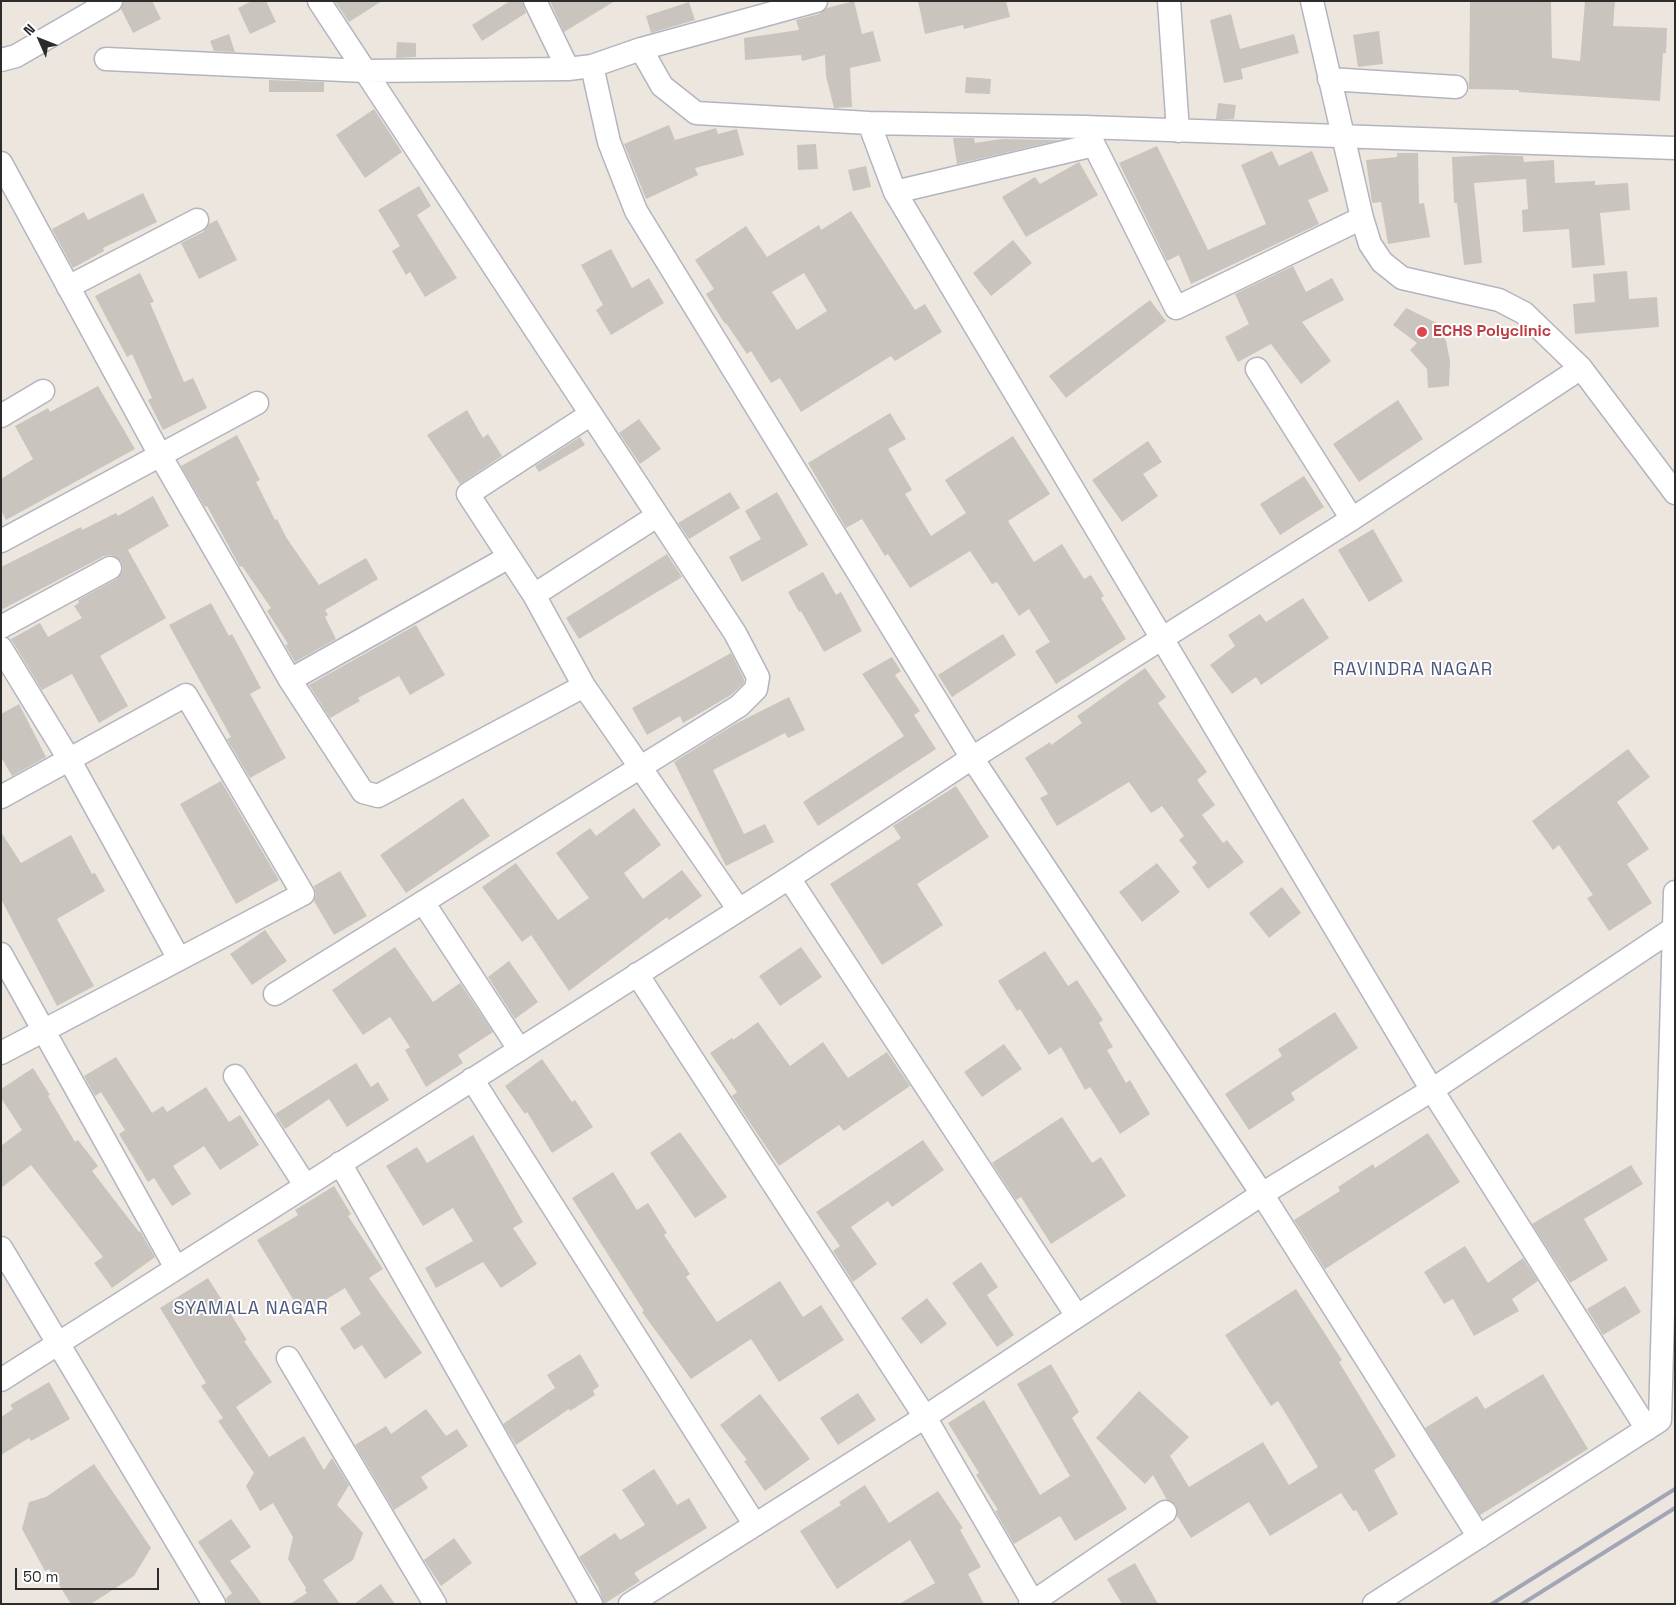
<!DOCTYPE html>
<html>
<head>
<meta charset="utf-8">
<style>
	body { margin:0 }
	#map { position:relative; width:1676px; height:1605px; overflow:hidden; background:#ede6de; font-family:"Space Grotesk",sans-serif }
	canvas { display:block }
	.frame { position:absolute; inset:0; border:2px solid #2c2c2c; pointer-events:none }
	.north { position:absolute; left:15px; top:15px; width:50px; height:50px; -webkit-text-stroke:4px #fff; paint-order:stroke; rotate:314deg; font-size:14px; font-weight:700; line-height:20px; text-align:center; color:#2c2c2c }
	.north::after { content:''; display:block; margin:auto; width:18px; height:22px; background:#2c2c2c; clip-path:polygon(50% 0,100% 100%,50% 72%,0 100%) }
	.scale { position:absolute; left:15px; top:1568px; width:144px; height:22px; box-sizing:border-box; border:2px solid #2c2c2c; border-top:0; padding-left:6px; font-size:15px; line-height:18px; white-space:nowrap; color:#2c2c2c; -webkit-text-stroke:4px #fff; paint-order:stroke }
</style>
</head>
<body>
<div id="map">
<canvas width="1676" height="1605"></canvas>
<div class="frame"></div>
<div class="north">N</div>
<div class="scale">50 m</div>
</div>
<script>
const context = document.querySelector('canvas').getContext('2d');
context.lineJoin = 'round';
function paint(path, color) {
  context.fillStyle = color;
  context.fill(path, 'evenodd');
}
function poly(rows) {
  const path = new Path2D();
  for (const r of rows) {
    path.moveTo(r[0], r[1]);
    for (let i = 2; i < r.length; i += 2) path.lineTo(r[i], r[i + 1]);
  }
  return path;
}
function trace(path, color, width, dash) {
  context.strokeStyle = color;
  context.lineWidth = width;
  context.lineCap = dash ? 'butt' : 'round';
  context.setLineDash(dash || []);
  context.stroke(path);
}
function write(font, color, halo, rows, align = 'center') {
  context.font = font + ' "Space Grotesk",sans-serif';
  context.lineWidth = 4;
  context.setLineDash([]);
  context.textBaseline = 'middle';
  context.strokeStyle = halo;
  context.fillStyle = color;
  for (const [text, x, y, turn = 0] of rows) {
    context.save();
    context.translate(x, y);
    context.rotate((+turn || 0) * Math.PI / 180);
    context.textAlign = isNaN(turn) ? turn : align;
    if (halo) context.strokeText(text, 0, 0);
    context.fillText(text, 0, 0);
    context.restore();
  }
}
const building = poly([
	[124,1,152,1,161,19,133,33,121,9],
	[252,1,266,1,276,22,250,34,238,8],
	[335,1,382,1,349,22],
	[510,1,522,1,526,13,482,41,472,25],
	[550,1,615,1,564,32],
	[854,1,862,34,873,31,881,61,850,68,852,107,834,108,826,76,825,55,802,61,801,55,745,60,744,38,799,30,796,20,819,14,827,8],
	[918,1,1006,1,1010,17,964,29,963,25,925,34],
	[1470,1,1551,1,1552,58,1580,61,1585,1,1615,1,1613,26,1667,28,1666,53,1663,53,1660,101,1519,92,1519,90,1469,89],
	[689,2,695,20,651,33,646,16],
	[1231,14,1240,49,1294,34,1299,53,1241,69,1243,79,1224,83,1210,20],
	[1379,31,1383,64,1358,67,1353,35],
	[229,34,235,52,214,51,210,41],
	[397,42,416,43,416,57,396,58],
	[966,77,991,79,990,94,965,93],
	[269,80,324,82,324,92,269,92],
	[1218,103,1236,105,1234,119,1216,119],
	[374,109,402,152,365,178,336,135],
	[669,125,675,140,716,128,718,134,737,129,744,155,695,168,698,175,646,199,624,144],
	[953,138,974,138,975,143,1002,139,1060,140,957,164],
	[816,144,818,169,798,170,797,145],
	[1157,146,1208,250,1266,224,1241,165,1272,151,1279,166,1312,151,1329,191,1308,200,1319,224,1191,284,1179,255,1167,261,1119,163],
	[1397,153,1418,153,1419,204,1424,203,1430,237,1388,244,1381,202,1372,203,1366,160,1397,157],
	[1492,155,1523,156,1524,162,1554,160,1555,183,1595,181,1595,185,1628,183,1630,210,1600,213,1605,265,1572,268,1569,229,1523,232,1522,210,1528,209,1526,179,1474,183,1482,263,1464,265,1457,203,1454,203,1452,157],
	[1079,162,1098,195,1026,237,1002,197,1035,177,1040,184],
	[866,166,871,187,853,191,848,170],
	[419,186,431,206,417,215,457,278,425,297,410,272,406,275,392,251,400,246,378,210],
	[143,193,157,222,103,248,104,251,73,268,52,229,84,212,88,220],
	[851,211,915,310,925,304,942,332,895,361,891,356,801,412,780,378,771,383,751,351,747,354,726,323,725,324,706,294,714,289,695,260,746,226,767,257,819,225,821,230],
	[804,273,827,311,797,330,772,292],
	[217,220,237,260,199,279,181,243,203,232,209,224],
	[1013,240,1032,263,991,296,973,273],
	[611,249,632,288,649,278,664,303,611,335,596,310,603,305,581,265],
	[1293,266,1306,292,1332,278,1344,300,1302,322,1331,361,1301,384,1271,344,1238,362,1225,337,1249,324,1235,294],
	[1627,271,1629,299,1657,297,1659,327,1575,334,1573,304,1595,302,1593,274],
	[140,273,154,302,150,303,184,382,193,378,207,408,163,430,148,400,152,398,132,354,127,357,95,296],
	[1150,300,1166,321,1066,398,1049,376],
	[1406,308,1437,323,1446,341,1450,361,1449,386,1428,388,1427,369,1410,350,1417,343,1393,325],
	[98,386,135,449,6,520,1,510,1,479,33,459,15,426,48,408,50,412],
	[1398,400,1423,439,1359,482,1333,444],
	[467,410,483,438,488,434,502,456,460,484,427,435],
	[890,413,906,439,888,449,912,490,905,494,931,536,966,513,945,480,1013,436,1050,494,1008,521,1034,562,1062,544,1084,579,1091,575,1104,596,1101,598,1126,639,1056,684,1035,651,1050,642,1029,609,1019,616,997,582,992,584,970,551,910,588,888,554,885,556,862,519,846,528,808,463],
	[639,419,661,449,640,464,619,433],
	[237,435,260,480,256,482,275,520,277,519,286,537,319,585,366,558,378,579,325,610,328,615,325,617,336,639,295,662,285,645,288,644,267,611,271,608,242,566,240,567,207,506,205,507,181,466],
	[580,437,585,445,539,472,535,466],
	[1148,441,1162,462,1143,474,1158,496,1122,522,1092,480],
	[1304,476,1324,507,1280,535,1260,504],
	[730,492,740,508,689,539,678,523],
	[777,492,808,545,742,582,729,557,761,539,745,511],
	[153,496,169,526,128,550,166,618,100,656,128,706,99,723,72,674,42,690,11,639,40,623,48,637,82,618,74,606,79,603,78,600,117,579,123,569,121,561,111,555,104,556,1,610,1,567,81,527,82,530,116,513,118,516],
	[1373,529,1403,581,1369,602,1338,550],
	[667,554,682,577,579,639,566,618],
	[823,572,836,595,841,592,862,631,824,652,801,611,799,612,788,592],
	[1303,598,1329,638,1261,685,1256,677,1232,694,1210,665,1235,646,1228,635,1260,614,1266,622],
	[211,603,229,636,232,634,261,688,250,694,286,758,250,778,227,739,231,737,169,625],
	[416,625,445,675,410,695,399,676,358,698,360,701,330,718,309,685],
	[1003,634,1016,655,952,697,938,675],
	[731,653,744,679,744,683,731,695,683,723,680,716,647,735,632,708],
	[892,657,901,671,895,675,920,711,914,715,936,749,818,826,803,802,904,736,862,674],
	[1145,668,1166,697,1158,703,1207,772,1197,780,1215,805,1202,815,1223,843,1227,840,1244,862,1208,889,1192,867,1197,863,1179,840,1184,836,1162,806,1151,813,1129,782,1057,826,1040,798,1048,794,1025,758,1050,742,1051,745,1082,723,1077,716],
	[789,697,805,730,788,738,785,733,713,770,744,834,765,824,774,842,726,866,674,762,735,724],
	[19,704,46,757,12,776,1,757,1,714],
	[1628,749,1650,777,1617,802,1649,849,1627,864,1652,903,1609,931,1587,898,1593,895,1559,845,1553,850,1532,821],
	[221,781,279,880,236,904,180,804],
	[956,786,989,837,917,884,943,925,882,965,830,884,901,838,893,826],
	[463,798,490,836,406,893,380,855],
	[634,808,661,845,624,873,643,899,682,870,702,896,669,920,667,917,569,991,531,935,522,942,482,887,516,863,558,920,589,898,556,853,590,828,596,836],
	[1,832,21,863,71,835,92,874,95,873,105,891,57,919,94,986,57,1006,1,899],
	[1157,863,1180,892,1142,922,1119,892],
	[340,871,367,916,334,935,314,901,316,894,314,886],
	[1282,887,1301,913,1269,938,1249,913],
	[265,930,287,961,252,985,230,954],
	[395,947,433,1002,460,983,493,1032,458,1055,463,1063,426,1087,405,1050,410,1047,390,1017,363,1035,332,990],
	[801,947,822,977,780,1006,759,976],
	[1045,951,1068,986,1077,980,1103,1020,1099,1023,1113,1047,1107,1050,1126,1083,1130,1080,1150,1114,1120,1134,1090,1087,1085,1090,1061,1047,1049,1055,1020,1009,1017,1011,998,981],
	[509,961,538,1002,515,1019,488,977],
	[1335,1012,1358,1048,1291,1093,1295,1100,1249,1130,1225,1094,1282,1056,1278,1049],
	[758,1022,790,1066,823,1042,848,1078,887,1052,910,1086,844,1131,839,1125,779,1166,732,1096,737,1092,710,1053,732,1038,733,1040],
	[1004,1044,1022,1069,982,1097,964,1072],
	[116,1057,152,1113,163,1106,167,1112,206,1087,229,1122,240,1115,259,1145,220,1170,204,1146,173,1166,191,1194,172,1206,154,1178,148,1182,119,1134,125,1130,101,1092,95,1096,84,1076],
	[542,1059,572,1102,575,1100,593,1127,552,1153,527,1112,525,1114,505,1086],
	[356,1063,371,1087,378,1082,389,1100,347,1127,329,1099,285,1129,275,1114],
	[33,1068,50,1095,48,1096,75,1142,78,1140,98,1166,92,1171,139,1232,140,1231,155,1257,112,1288,94,1263,103,1257,31,1165,1,1188,1,1146,22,1130,1,1098,1,1089],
	[1062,1117,1092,1163,1101,1157,1126,1196,1051,1244,1021,1197,1016,1200,992,1163],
	[680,1132,727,1197,695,1218,650,1153],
	[1428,1133,1460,1182,1325,1269,1294,1220,1340,1191,1338,1187,1373,1164,1375,1168],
	[473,1135,523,1222,513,1228,537,1264,501,1288,483,1262,436,1288,425,1268,473,1241,453,1208,423,1226,386,1166,417,1147,427,1163],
	[923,1140,944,1170,892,1207,888,1201,851,1227,877,1264,853,1282,833,1251,840,1246,816,1212],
	[1631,1165,1643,1184,1584,1219,1608,1260,1570,1283,1532,1224],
	[613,1172,637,1210,648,1203,667,1233,664,1235,690,1274,686,1277,717,1322,780,1281,803,1317,821,1305,844,1340,779,1382,751,1339,691,1379,642,1312,644,1311,572,1198],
	[334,1186,351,1214,348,1216,383,1269,369,1278,422,1353,385,1379,362,1345,354,1350,340,1328,361,1314,345,1288,302,1314,257,1240,298,1215,295,1210],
	[1465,1246,1488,1283,1523,1258,1538,1281,1512,1299,1519,1311,1474,1336,1453,1299,1444,1304,1424,1272],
	[981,1262,998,1287,987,1295,1014,1335,997,1347,952,1283],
	[208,1278,247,1340,244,1341,272,1382,236,1407,269,1457,304,1436,324,1470,332,1458,349,1485,337,1505,363,1533,353,1560,323,1580,340,1604,290,1604,307,1593,305,1590,306,1588,288,1559,293,1537,273,1503,260,1511,246,1486,254,1473,218,1421,223,1418,201,1386,206,1383,160,1308],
	[1625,1286,1641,1312,1603,1335,1587,1309],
	[1296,1289,1342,1360,1339,1362,1396,1456,1374,1470,1398,1514,1369,1532,1356,1510,1353,1511,1341,1493,1270,1536,1249,1502,1191,1538,1177,1516,1176,1505,1167,1500,1153,1475,1145,1484,1096,1438,1139,1391,1189,1437,1170,1456,1189,1487,1263,1442,1289,1485,1318,1467,1278,1401,1271,1406,1225,1335],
	[927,1298,947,1324,921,1344,901,1318],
	[580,1354,599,1386,593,1391,595,1395,570,1411,569,1409,516,1445,503,1424,555,1388,547,1375],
	[1051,1364,1079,1412,1072,1418,1127,1509,1075,1541,1060,1516,1014,1544,995,1511,998,1510,976,1475,979,1473,948,1423,984,1400,1040,1495,1070,1476,1017,1384],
	[1543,1374,1588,1449,1480,1515,1425,1428,1477,1396,1485,1409],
	[49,1382,70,1419,31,1441,29,1438,1,1455,1,1417,13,1409,10,1405],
	[858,1393,876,1420,838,1445,820,1418],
	[760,1394,810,1459,765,1491,744,1461,747,1460,720,1425],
	[426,1409,446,1436,457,1429,468,1446,421,1477,428,1488,394,1510,355,1445,386,1426,391,1434],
	[94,1464,151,1548,134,1576,91,1604,71,1604,49,1569,45,1571,22,1529,29,1502,46,1497],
	[654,1469,677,1505,689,1498,707,1528,634,1573,640,1581,604,1604,598,1587,579,1557,615,1533,620,1540,645,1525,622,1490],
	[865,1485,889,1523,938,1491,963,1528,960,1530,981,1567,968,1574,984,1604,899,1604,935,1583,910,1540,837,1589,800,1531,841,1505,839,1502],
	[231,1519,251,1547,230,1561,262,1604,227,1604,226,1598,232,1593,198,1542],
	[454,1538,472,1563,441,1586,424,1560],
	[1135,1563,1158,1604,1122,1604,1107,1579],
	[381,1584,395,1604,354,1604]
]);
const street = poly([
	[535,1,568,69],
	[1169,1,1178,131],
	[1312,1,1362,218,1370,244,1382,262,1402,278,1499,300,1524,313,1581,368,1675,493],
	[641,49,662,86,696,113,869,123,1085,127,1675,148],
	[106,59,365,71,568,69,592,66,641,49,816,1],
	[1,60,16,56,111,1],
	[592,66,609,142,636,211,972,758,1262,1194,1479,1537],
	[1329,79,1456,87],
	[869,123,895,192,1432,1090,1647,1429],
	[1085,127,1176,308,1362,218],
	[1,163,160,455,290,680,363,792,378,796,584,686],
	[895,192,1094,145],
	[68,287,197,220],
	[1257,369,1352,519],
	[591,414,468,494,534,595,584,686,739,910],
	[1,416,43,391],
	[1,541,257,403],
	[534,595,657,516],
	[1,627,110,568],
	[1,648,69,759,179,959],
	[290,680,509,557],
	[1,797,186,695,303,894,1,1053],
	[789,878,1077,1316],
	[423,902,519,1049],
	[1,954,176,1268],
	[637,974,925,1417,1034,1604],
	[275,994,739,706,756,689,758,677,735,633,319,1],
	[235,1076,305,1185],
	[472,1079,755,1525],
	[340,1163,591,1604],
	[1,1248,214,1604],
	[288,1358,435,1604],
	[1,1380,789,878,972,758,1352,519,1581,368],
	[1660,1420,1675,892],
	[630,1604,925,1417,1262,1194,1432,1090,1673,929],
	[1030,1604,1165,1512],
	[1374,1604,1659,1421]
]);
const rail = poly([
	[1492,1604,1675,1489],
	[1522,1604,1675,1508]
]);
const markers = [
	[1422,332,6,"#e0444e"]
];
const healthNames = [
	["ECHS Polyclinic",1433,332]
];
const neighbourhoodNames = [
	["RAVINDRA NAGAR",1413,670],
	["SYAMALA NAGAR",251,1309]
];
paint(building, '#c9c4bd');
trace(street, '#b2b5bf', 25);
trace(street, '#fff', 22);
trace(rail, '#a1a5b6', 4);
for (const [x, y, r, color] of markers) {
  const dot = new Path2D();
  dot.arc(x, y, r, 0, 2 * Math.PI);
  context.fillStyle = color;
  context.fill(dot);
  trace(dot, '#fff', 2);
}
write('bold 16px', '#be3a42', '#fff', healthNames, 'left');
context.letterSpacing = '1px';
write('18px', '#4c577d', '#fff', neighbourhoodNames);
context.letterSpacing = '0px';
</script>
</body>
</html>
